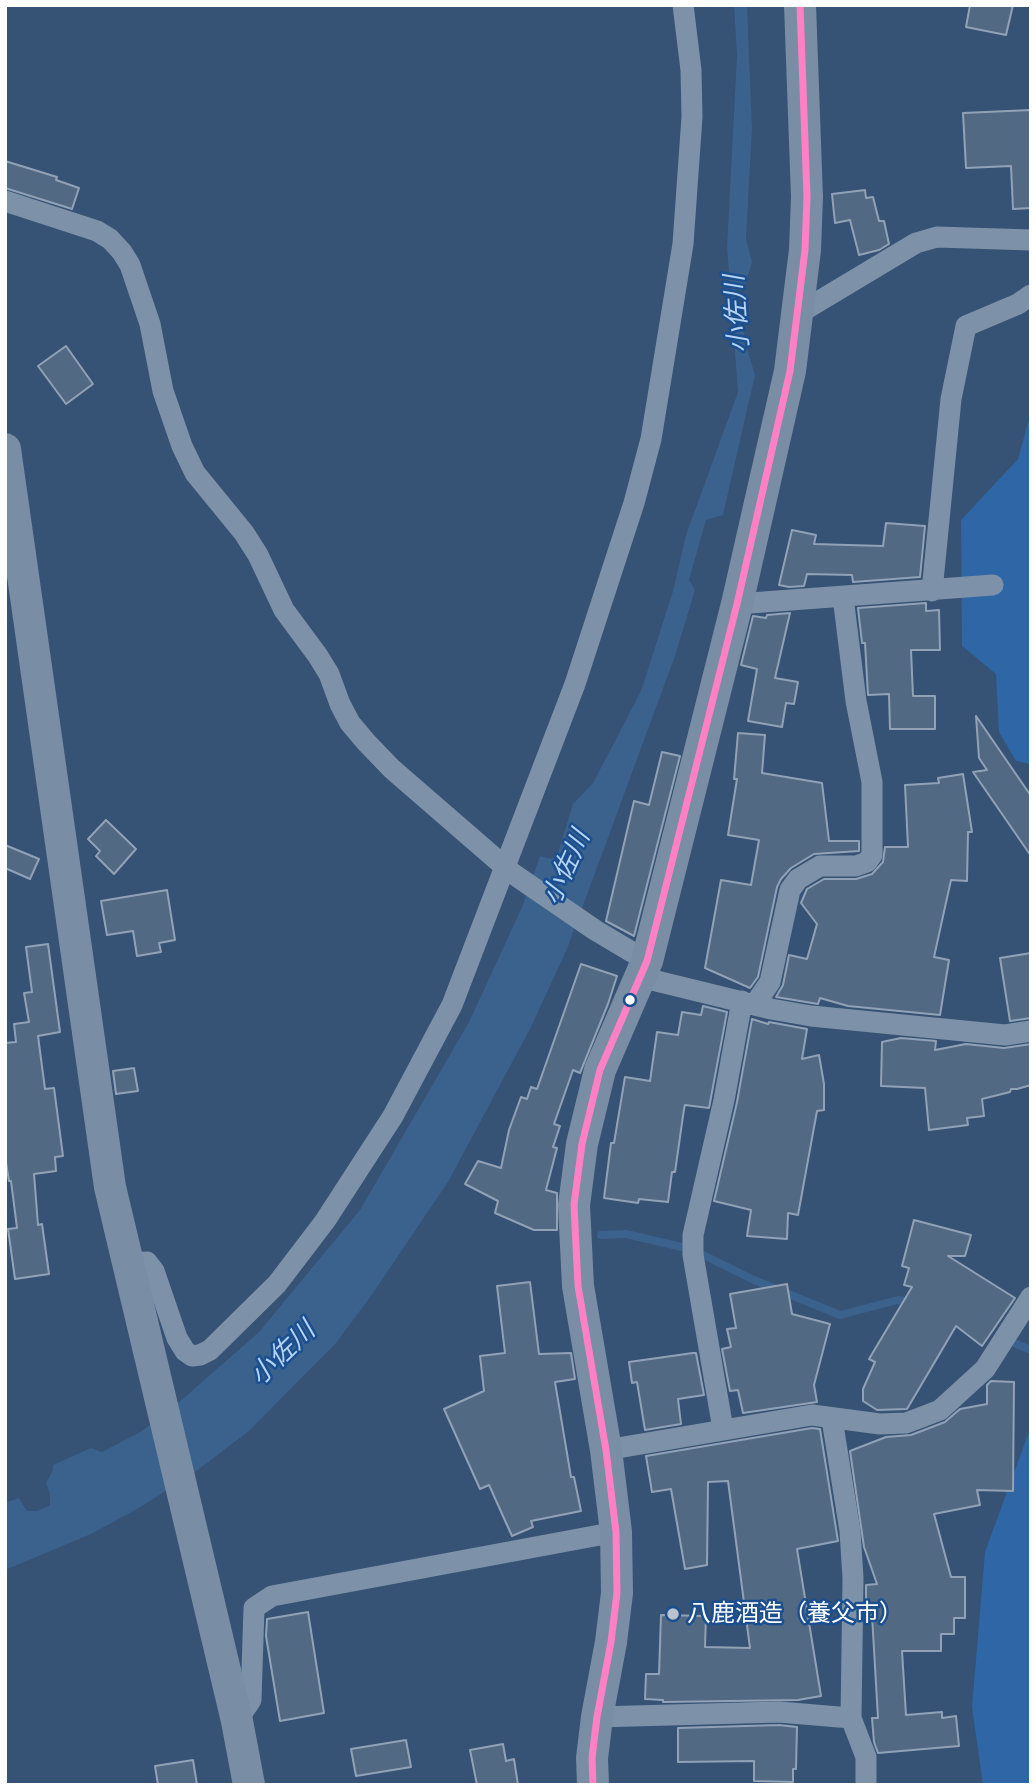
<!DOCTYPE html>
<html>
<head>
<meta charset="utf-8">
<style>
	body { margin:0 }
	#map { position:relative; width:1036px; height:1790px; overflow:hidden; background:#365274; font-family:Arial,sans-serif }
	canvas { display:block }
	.frame { position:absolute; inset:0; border:7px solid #fff; pointer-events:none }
</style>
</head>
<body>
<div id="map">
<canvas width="1036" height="1790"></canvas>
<div class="frame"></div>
</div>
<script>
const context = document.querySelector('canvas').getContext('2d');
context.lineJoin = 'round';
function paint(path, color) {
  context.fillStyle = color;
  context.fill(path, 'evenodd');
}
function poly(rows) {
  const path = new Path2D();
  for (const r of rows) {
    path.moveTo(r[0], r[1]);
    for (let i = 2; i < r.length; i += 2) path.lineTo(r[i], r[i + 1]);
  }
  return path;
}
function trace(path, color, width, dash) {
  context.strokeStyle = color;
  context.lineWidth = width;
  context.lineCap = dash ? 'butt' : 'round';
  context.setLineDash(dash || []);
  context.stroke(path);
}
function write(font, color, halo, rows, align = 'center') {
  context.font = font + ' Arial,"Noto Sans JP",sans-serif';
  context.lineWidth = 5;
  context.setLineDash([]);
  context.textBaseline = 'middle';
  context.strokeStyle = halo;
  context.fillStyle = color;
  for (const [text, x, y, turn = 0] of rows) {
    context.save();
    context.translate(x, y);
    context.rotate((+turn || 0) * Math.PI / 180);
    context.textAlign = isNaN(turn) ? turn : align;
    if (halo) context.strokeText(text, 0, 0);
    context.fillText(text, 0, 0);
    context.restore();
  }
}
const green = poly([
	[1031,412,1031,764,1016,761,999,732,996,674,962,646,961,520,1018,459],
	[1031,1426,1031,1785,983,1785,972,1707,985,1552]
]);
const water = poly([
	[734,5,747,5,752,128,746,239,752,262,745,285,735,291,747,348,755,375,723,515,706,520,689,580,695,590,675,656,567,949,530,1029,448,1182,371,1296,336,1343,249,1431,195,1472,139,1508,91,1534,5,1570,7,1551,5,1503,19,1498,27,1511,37,1511,50,1505,50,1494,46,1483,53,1470,53,1465,91,1448,102,1452,142,1431,178,1403,259,1332,360,1210,469,1022,522,907,540,856,552,859,558,853,573,804,593,783,641,691,673,591,686,535,738,392,727,247,737,55]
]);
const stream = poly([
	[601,1235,626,1234,686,1248],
	[697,1252,754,1280,840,1315,898,1300,912,1302],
	[1016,1344,1031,1350]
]);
const building = poly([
	[970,5,1013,5,1006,35,966,27,970,5],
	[1031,110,1031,208,1013,209,1011,166,966,168,963,113,1031,110],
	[5,161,57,177,56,180,79,188,72,209,5,188,5,161],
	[865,190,866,198,873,197,879,221,884,221,889,244,879,250,859,255,850,220,835,223,832,194,865,190],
	[66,346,93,384,66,404,38,366,66,346],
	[886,523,925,526,920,577,853,582,852,575,807,574,804,586,789,587,779,585,792,530,816,535,814,544,883,546,886,523],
	[926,603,926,611,939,610,940,650,911,650,913,696,935,696,935,729,890,729,889,694,868,695,865,643,862,643,858,608,926,603],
	[790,613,775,678,798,682,794,704,786,703,782,727,748,721,757,669,741,665,753,616,766,618,767,615,790,613],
	[976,716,1031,796,1031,856,973,772,987,770,979,758,976,716],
	[738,733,765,735,762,773,822,783,829,841,859,841,859,851,814,854,791,868,781,879,777,887,758,977,750,988,705,968,721,880,751,885,759,840,728,835,737,779,734,779,738,733],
	[662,752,680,756,634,936,606,921,634,801,649,805,662,752],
	[963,774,972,832,968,832,967,881,951,880,934,957,949,960,940,1015,848,1006,820,998,818,1004,776,997,783,985,789,955,807,959,817,924,801,903,807,889,824,879,856,879,872,874,883,862,885,847,908,847,905,785,939,783,938,778,963,774],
	[106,820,136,849,114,874,96,856,100,851,88,839,106,820],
	[5,845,39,859,30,879,5,868,5,845],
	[167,890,175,940,159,943,161,952,137,956,133,931,107,935,101,901,167,890],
	[48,944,60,1032,38,1036,45,1089,54,1088,63,1156,55,1157,56,1171,34,1174,38,1225,42,1224,49,1274,15,1279,8,1229,17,1228,11,1181,9,1181,5,1157,5,1043,16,1042,14,1024,29,1022,24,993,32,992,26,947,48,944],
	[1031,953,1031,1018,1010,1021,1000,958,1031,953],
	[581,964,617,976,608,1004,580,1073,573,1070,554,1124,560,1126,553,1147,557,1148,546,1190,557,1193,557,1230,534,1230,495,1213,498,1201,465,1184,478,1161,501,1168,509,1130,521,1097,527,1099,531,1087,537,1089,581,964],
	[703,1006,727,1012,709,1108,685,1105,684,1109,675,1172,672,1172,668,1202,639,1199,638,1203,604,1198,611,1143,614,1143,625,1077,650,1081,657,1032,678,1035,682,1012,701,1015,703,1006],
	[752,1019,768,1024,769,1022,807,1029,802,1059,819,1055,824,1084,824,1110,817,1111,798,1215,788,1213,787,1239,747,1236,751,1210,714,1201,737,1102,752,1019],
	[901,1038,936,1041,935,1050,966,1044,1004,1048,1031,1044,1031,1085,1017,1089,1011,1089,1010,1092,982,1099,984,1116,967,1118,968,1125,929,1130,925,1088,881,1086,882,1042,901,1038],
	[134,1068,138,1091,116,1094,113,1071,134,1068],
	[914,1220,971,1235,965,1256,948,1256,1015,1298,982,1346,956,1326,907,1409,877,1410,863,1401,863,1389,875,1362,869,1359,912,1287,904,1285,909,1268,902,1266,914,1220],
	[530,1282,539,1354,571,1353,575,1379,555,1382,571,1477,574,1477,581,1511,531,1521,533,1527,512,1536,489,1485,480,1489,444,1409,484,1391,480,1356,505,1353,497,1286,530,1282],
	[787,1284,792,1314,830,1324,814,1385,817,1402,743,1413,738,1390,730,1391,722,1349,731,1347,727,1329,736,1328,730,1294,787,1284],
	[693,1353,696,1353,704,1395,678,1399,681,1424,645,1430,637,1382,632,1383,629,1362,693,1353],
	[991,1381,1014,1382,1013,1491,977,1490,980,1505,934,1514,951,1577,965,1577,965,1618,954,1618,954,1634,941,1634,941,1651,902,1651,906,1715,942,1712,942,1718,956,1716,959,1746,878,1753,874,1742,872,1718,878,1718,872,1615,866,1616,866,1585,877,1584,864,1547,850,1451,886,1437,911,1435,945,1422,960,1409,987,1404,987,1385,991,1381],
	[812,1428,820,1429,838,1541,797,1549,821,1696,798,1700,663,1702,663,1700,645,1699,646,1674,659,1674,661,1615,706,1616,705,1647,750,1648,728,1481,708,1482,707,1565,685,1569,671,1489,652,1492,646,1456,812,1428],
	[308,1612,324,1713,280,1721,266,1636,267,1619,308,1612],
	[779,1725,797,1727,796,1769,793,1769,793,1782,754,1781,754,1761,678,1762,678,1728,779,1725],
	[406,1740,411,1767,356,1776,351,1749,406,1740],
	[503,1744,506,1761,514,1759,518,1785,477,1785,470,1750,503,1744],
	[193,1760,197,1785,158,1785,155,1766,193,1760]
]);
const street = poly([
	[5,201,97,231,110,239,122,252,130,265,150,324,163,391,182,446,195,473,244,533,258,555,284,610,318,656,329,674,340,704,350,723,366,742,392,769,512,873,595,930,647,961],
	[796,315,916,243,937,237,1031,240],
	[932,591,951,399,966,326,1018,304,1031,295],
	[737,604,993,585],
	[640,977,771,1009,811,1016,1005,1035,1031,1031],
	[755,1004,770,982,790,890,798,879,820,866,856,866,867,862,872,855,872,782,856,701,843,597],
	[128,1263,147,1262,154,1271,177,1338,185,1351,192,1356,200,1355,210,1350,277,1284,325,1221,393,1116,452,1005,575,684,634,503,651,439,683,244,692,117,691,70,683,5],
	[723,1429,693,1255,693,1235,724,1100,742,1001],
	[606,1450,812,1415,880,1424,906,1423,922,1417,940,1410,985,1369,1031,1297],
	[597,1717,779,1712,851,1718,853,1578,850,1531,832,1419],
	[851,1718,866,1757,866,1785],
	[237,1721,251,1700,254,1608,272,1596,616,1532]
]);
const secondary = poly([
	[5,449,110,1187,237,1721,249,1785],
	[593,1785,592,1758,597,1717,611,1642,617,1593,616,1532,606,1450,578,1286,574,1205,582,1144,600,1070,647,961,737,604,790,371,805,250,807,197,800,5]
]);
const bus1 = poly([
	[593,1785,592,1758,597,1717,611,1642,617,1593,616,1532,606,1450,578,1286,574,1205,582,1144,600,1070,647,961,737,604,790,371,805,250,807,197,800,5]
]);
const markers = [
	[630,1000,6,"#fff"],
	[673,1614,7,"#b9c2ce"]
];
const poiNames = [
	["八鹿酒造（養父市）",687,1614]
];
const waterNames = [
	["小佐川",738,314,-94],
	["小佐川",567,868,-66],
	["小佐川",283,1354,-44]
];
paint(green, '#2f66a5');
paint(water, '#3b618d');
trace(stream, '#3b618d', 8);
paint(building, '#526984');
trace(building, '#92a2b6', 2);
trace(street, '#7d92a8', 21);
trace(secondary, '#798da4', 32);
trace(bus1, '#ff80c5', 7);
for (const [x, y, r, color] of markers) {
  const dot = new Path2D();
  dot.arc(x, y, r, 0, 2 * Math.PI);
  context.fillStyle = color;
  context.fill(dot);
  trace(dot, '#1b4f8f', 2.5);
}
write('24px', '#fff', '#1b4f8f', poiNames, 'left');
write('italic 26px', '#b5d3f5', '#1b4f8f', waterNames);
</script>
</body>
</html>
